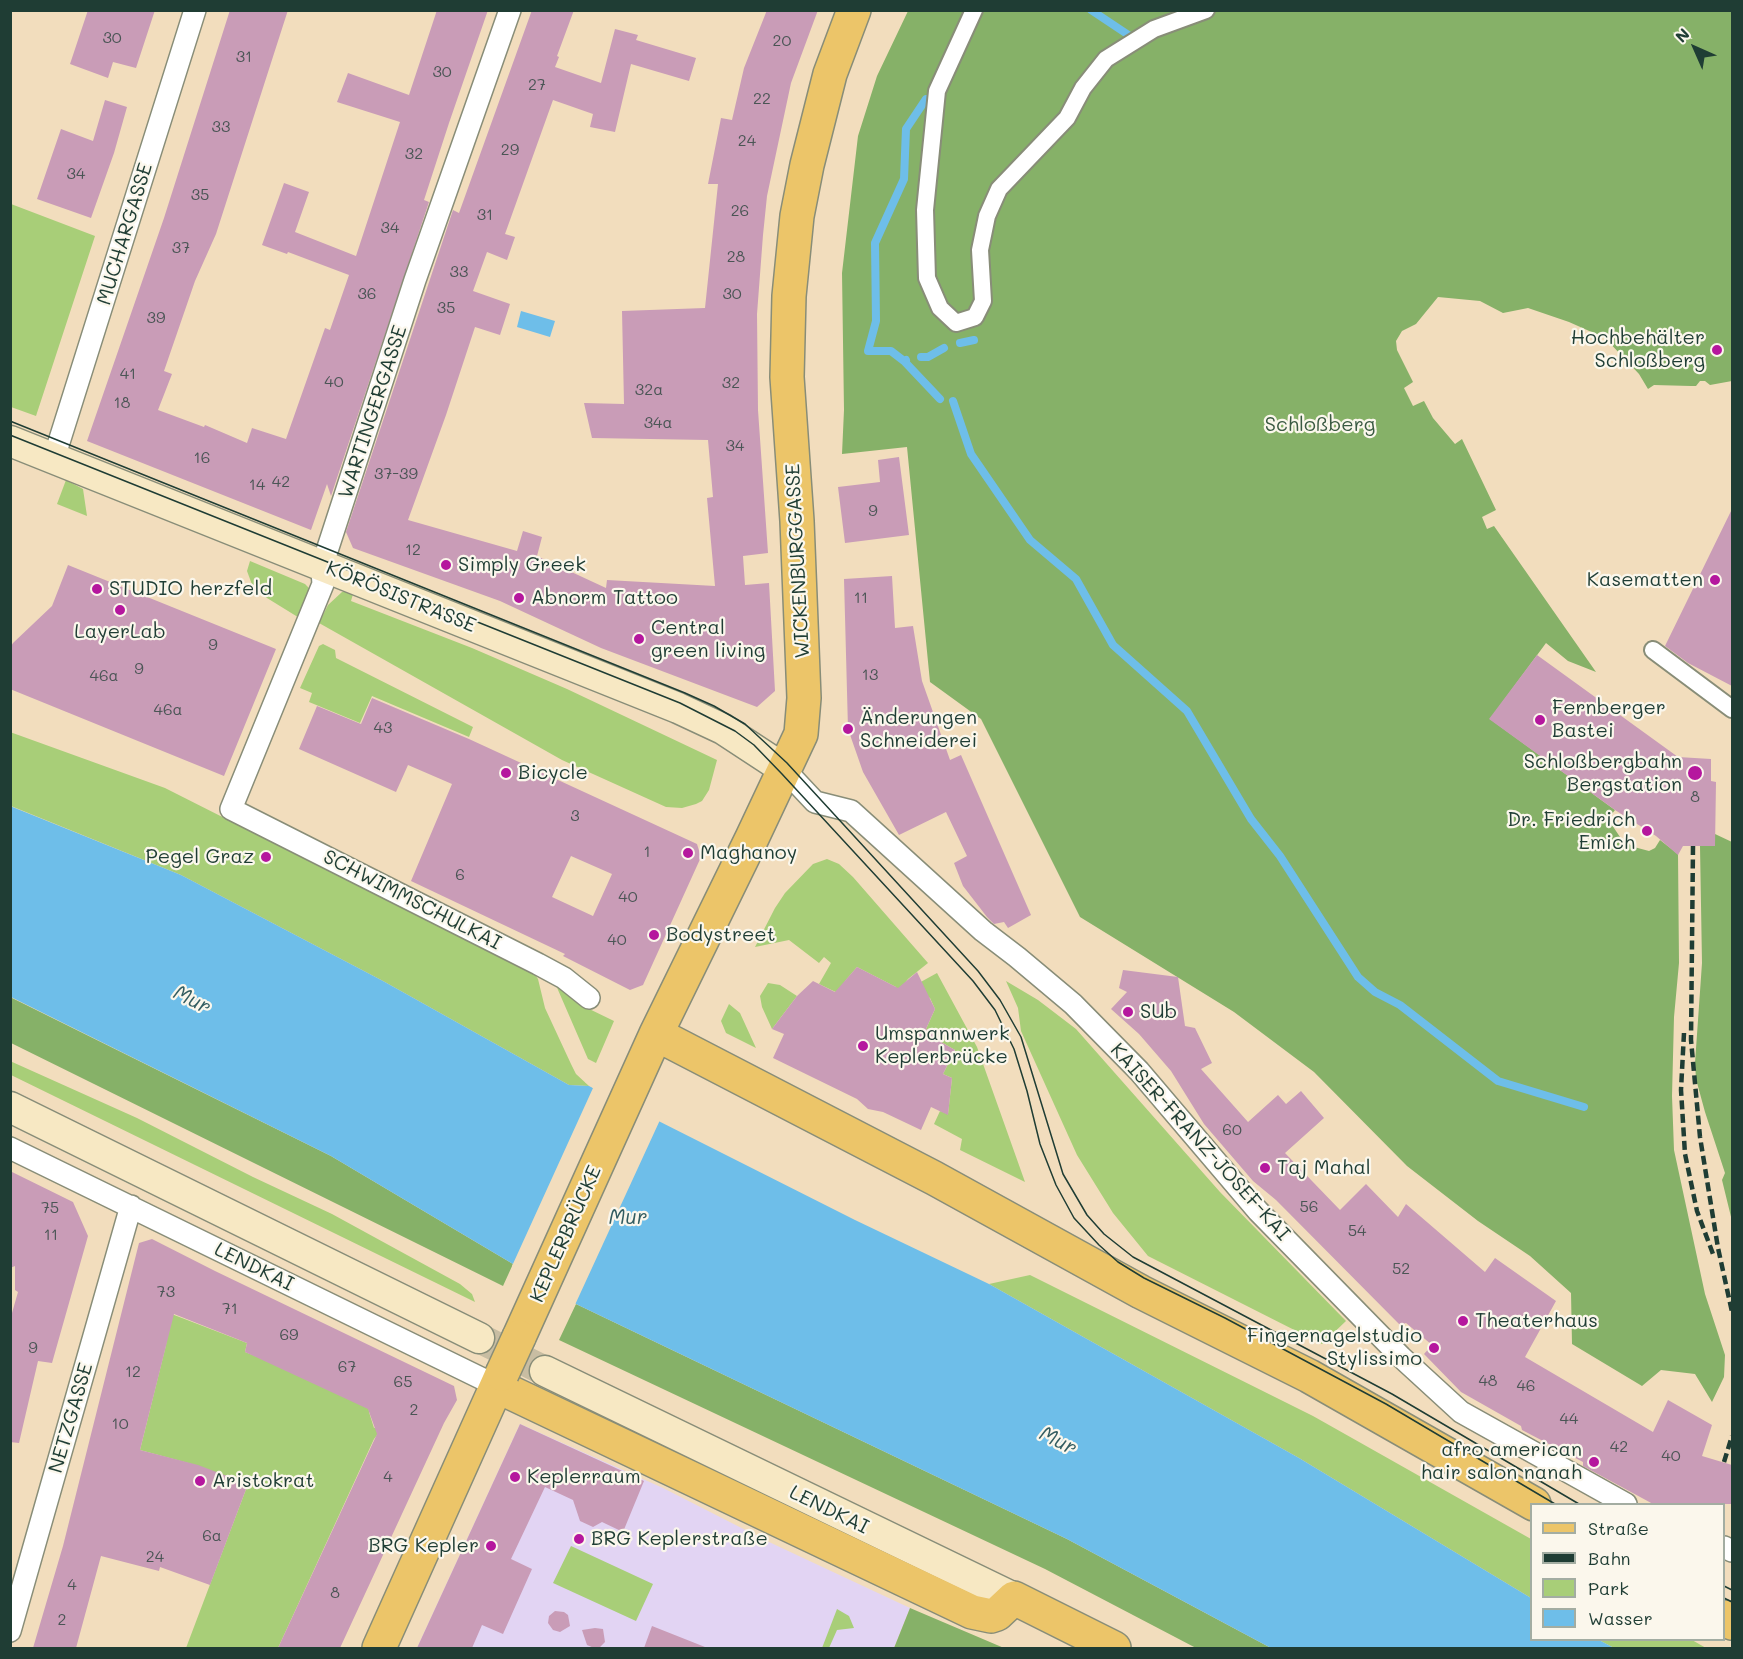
<!DOCTYPE html>
<html>
<head>
<meta charset="utf-8">
<style>
	body { margin:0 }
	#map { position:relative; width:1743px; height:1659px; overflow:hidden; background:#f2ddbd; font-family:Mali,sans-serif }
	canvas { display:block }
	.frame { position:absolute; inset:0; border:12px solid #1f3d34; pointer-events:none }
	.legend { position:absolute; left:1530px; top:1503px; width:195px; height:138px; box-sizing:border-box; background:#fbf7ec; border:2px solid #a3ada2; margin:0; padding:8px 10px; list-style:none; font-size:18px; color:#1f3d34 }
	.legend li { display:flex; align-items:center; gap:12px; height:30px }
	.legend b { width:30px; border:2px solid #a3ada2 }
	.north { position:absolute; left:1665px; top:18px; width:60px; height:60px; -webkit-text-stroke:4px #fbf7ec; paint-order:stroke; rotate:315deg; font-size:16px; font-weight:700; line-height:24px; text-align:center; color:#1f3d34 }
	.north::after { content:''; display:block; margin:auto; width:21px; height:27px; background:#1f3d34; clip-path:polygon(50% 0,100% 100%,50% 72%,0 100%) }
</style>
</head>
<body>
<div id="map">
<canvas width="1743" height="1659"></canvas>
<div class="frame"></div>
<ul class="legend">
<li><b style="height:8px;background:#ecc569"></b>Straße</li>
<li><b style="height:8px;background:#1f3d34"></b>Bahn</li>
<li><b style="height:16px;background:#a8ce78"></b>Park</li>
<li><b style="height:16px;background:#6ebee9"></b>Wasser</li>
</ul>
<div class="north">N</div>
</div>
<script>
const context = document.querySelector('canvas').getContext('2d');
context.lineJoin = 'round';
function paint(path, color) {
  context.fillStyle = color;
  context.fill(path, 'evenodd');
}
function poly(rows) {
  const path = new Path2D();
  for (const r of rows) {
    path.moveTo(r[0], r[1]);
    for (let i = 2; i < r.length; i += 2) path.lineTo(r[i], r[i + 1]);
  }
  return path;
}
function trace(path, color, width, dash) {
  context.strokeStyle = color;
  context.lineWidth = width;
  context.lineCap = dash ? 'butt' : 'round';
  context.setLineDash(dash || []);
  context.stroke(path);
}
function write(font, color, halo, rows, align = 'center') {
  context.font = font + ' Mali,sans-serif';
  context.lineWidth = 4.5;
  context.setLineDash([]);
  context.textBaseline = 'middle';
  context.strokeStyle = halo;
  context.fillStyle = color;
  for (const [text, x, y, turn = 0] of rows) {
    context.save();
    context.translate(x, y);
    context.rotate((+turn || 0) * Math.PI / 180);
    context.textAlign = isNaN(turn) ? turn : align;
    if (halo) context.strokeText(text, 0, 0);
    context.fillText(text, 0, 0);
    context.restore();
  }
}
const built = poly([
	[520,1424,663,1488,769,1542,910,1608,894,1648,417,1648]
]);
const green = poly([
	[11,204,95,236,36,416,11,407],
	[66,480,83,489,87,516,57,504],
	[250,561,305,584,308,587,311,592,301,619,254,590,247,571],
	[342,592,348,592,353,594,351,601,472,648,567,689,717,760,709,790,702,801,696,804,682,808,666,807,562,760,319,623,328,605],
	[323,644,335,650,336,658,473,727,469,737,372,696,360,723,309,702,312,693,300,688,319,646],
	[10,732,165,788,448,931,525,966,533,972,538,979,545,1008,571,1064,576,1074,589,1086,569,1085,383,981,181,875,11,806],
	[827,859,839,864,853,877,928,963,908,979,893,999,896,987,857,967,845,981,844,996,819,984,831,963,824,957,819,963,789,940,755,947,775,908,785,893,813,864],
	[937,973,977,1047,1025,1182,960,1150,962,1139,934,1124,940,1111,948,1114,952,1078,943,1074,955,1050,941,1042,942,1038,926,1029,935,1009,930,998,908,989],
	[1006,981,1038,1000,1076,1029,1220,1192,1346,1321,1322,1344,1148,1256,1113,1213,1077,1155,1021,1031,1018,1008],
	[555,983,581,1005,614,1021,596,1063,588,1059],
	[768,983,780,985,797,996,772,1029,762,1007,760,996],
	[729,1004,740,1013,756,1048,726,1033,721,1021],
	[10,1061,137,1118,253,1177,332,1214,460,1284,472,1294,475,1302,11,1075],
	[1030,1275,1313,1416,1531,1539,1531,1598,1299,1458,989,1284],
	[169,1313,247,1343,245,1352,368,1400,369,1412,374,1428,385,1425,374,1439,278,1648,186,1648,248,1484,188,1463,140,1450,166,1345],
	[571,1546,653,1584,636,1621,553,1583],
	[837,1609,849,1616,854,1628,837,1630,829,1648,822,1648],
	[1599,1640,1692,1640,1706,1648,1614,1648]
]);
const forest = poly([
	[908,11,1732,11,1732,381,1710,385,1705,381,1700,381,1696,386,1691,386,1654,385,1648,389,1639,374,1605,338,1569,322,1528,308,1503,313,1480,301,1438,297,1416,324,1402,331,1396,341,1397,350,1413,382,1404,388,1413,406,1424,401,1433,418,1455,444,1462,439,1496,510,1482,517,1487,529,1494,526,1596,672,1568,661,1546,643,1490,719,1615,810,1608,819,1622,840,1634,847,1649,851,1655,848,1660,840,1678,854,1679,963,1674,1017,1672,1096,1674,1150,1705,1294,1725,1355,1724,1377,1712,1402,1695,1374,1661,1370,1642,1386,1572,1344,1571,1293,1530,1256,1478,1221,1407,1166,1314,1072,1234,1012,1080,917,981,719,930,682,907,447,842,454,844,410,842,273,858,136,877,76],
	[1715,834,1732,842,1732,1221,1722,1180,1725,1173,1705,1112,1696,1079,1695,1063,1702,963,1700,846,1715,846],
	[10,997,331,1156,513,1264,503,1286,11,1043],
	[576,1304,1067,1539,1271,1648,1196,1648,1045,1569,559,1340],
	[910,1608,1004,1648,894,1648]
]);
const water = poly([
	[521,311,555,321,550,337,517,327],
	[10,806,181,875,383,981,569,1085,589,1086,855,1220,989,1284,1299,1458,1531,1598,1532,1640,1599,1640,1614,1648,1271,1648,1067,1539,576,1304,513,1264,331,1156,11,997]
]);
const pier = poly([
	[585,1082,590,1083,711,1144,660,1120,574,1307,512,1266,593,1088]
]);
const stream = poly([
	[1091,10,1133,38],
	[960,343,974,340],
	[921,357,928,357,944,348],
	[906,360,904,361,891,351,868,351,876,321,875,243,904,179,906,129,926,99,933,100],
	[904,361,940,399],
	[953,401,971,454,1030,540,1076,579,1113,645,1187,711,1251,819,1280,856,1358,977,1375,992,1400,1005,1498,1081,1584,1107]
]);
const building = poly([
	[88,10,155,10,136,68,113,62,108,78,70,64],
	[230,10,288,10,216,234,195,281,164,371,172,374,158,410,204,427,205,425,247,443,252,428,286,439,325,328,330,330,349,275,288,252,287,254,262,245,284,183,309,192,295,232,356,256,400,122,337,102,348,73,409,95,437,10,488,10,449,123,424,200,429,202,331,496,327,484,311,530,87,441,164,218],
	[532,10,574,10,557,56,559,57,555,67,601,83,615,29,638,35,636,40,696,58,689,81,631,64,615,132,590,127,593,114,553,100,505,234,515,237,507,260,487,252,473,291,510,304,500,335,475,327,446,415,408,520,517,551,523,531,542,537,537,556,606,588,607,580,715,586,707,498,713,497,708,440,592,438,584,403,624,404,622,311,705,308,718,184,708,184,721,118,732,120,744,68,767,10,818,10,791,83,767,196,763,235,757,314,758,410,768,553,743,556,745,585,769,583,775,691,757,707,601,648,500,601,353,548,346,532,453,210,459,213],
	[105,100,127,107,114,153,91,218,37,199,61,129,93,141],
	[899,457,909,535,845,543,838,487,880,482,878,460],
	[1732,509,1732,686,1688,663,1665,646],
	[68,565,276,649,224,776,10,689,10,648,13,643,52,606],
	[892,576,895,628,913,626,922,681,950,760,961,755,1031,915,1008,928,1004,922,994,924,987,917,963,886,954,863,967,856,946,812,899,835,863,772,848,729,844,579],
	[1537,655,1678,757,1711,759,1711,781,1716,782,1715,846,1683,846,1678,855,1656,836,1615,810,1489,719],
	[372,698,469,739,697,844,701,857,643,985,630,990,563,956,565,954,411,881,452,784,408,765,396,792,299,749,317,706,361,724],
	[571,856,612,874,593,916,552,897],
	[857,967,898,988,917,972,935,1009,926,1029,942,1038,941,1042,955,1050,943,1074,952,1078,948,1115,931,1107,921,1130,883,1112,868,1109,857,1099,773,1058,784,1034,772,1029,797,996,813,981,835,992],
	[1123,970,1178,977,1185,1026,1195,1028,1212,1063,1201,1069,1248,1122,1278,1095,1286,1104,1301,1091,1324,1118,1285,1153,1340,1210,1366,1184,1398,1217,1406,1204,1485,1272,1495,1258,1556,1301,1525,1357,1653,1432,1668,1400,1712,1425,1702,1456,1732,1465,1732,1504,1653,1504,1583,1466,1583,1462,1522,1430,1521,1426,1461,1392,1424,1354,1432,1345,1406,1323,1400,1325,1276,1200,1253,1181,1204,1124,1171,1071,1139,1034,1111,1009,1127,992,1119,988],
	[10,1171,73,1202,88,1236,52,1363,38,1361,19,1443,10,1442,10,1320,18,1292,15,1290,15,1266,10,1268],
	[152,1239,215,1271,454,1386,457,1400,444,1423,340,1648,278,1648,377,1434,368,1409,245,1352,247,1343,174,1314,140,1450,198,1465,248,1484,210,1585,160,1567,159,1571,101,1556,76,1648,33,1648,63,1546,139,1243],
	[520,1424,644,1481,623,1532,602,1522,593,1527,580,1521,573,1500,545,1487,511,1559,532,1569,503,1634,482,1625,472,1648,417,1648],
	[555,1611,564,1612,568,1615,570,1626,560,1632,553,1630,548,1623,549,1616],
	[652,1626,705,1647,705,1648,644,1648],
	[595,1628,603,1629,605,1642,600,1647,594,1648,587,1645,582,1630]
]);
const secondaryTunnel = poly([
	[479,1338,545,1371]
]);
const pedestrian = poly([
	[974,10,937,91,925,210,927,278,940,308,956,323,975,317,983,301,980,250,987,216,999,189,1067,118,1083,88,1106,59,1154,29,1206,10],
	[1653,650,1732,709]
]);
const minor = poly([
	[510,10,415,280,324,560,322,571,323,584,231,809,538,964,564,978,589,998],
	[54,458,195,10],
	[784,769,815,802,851,811,983,931,1017,957,1073,1004,1139,1071,1258,1211,1401,1357,1461,1412,1626,1504],
	[10,1148,497,1386],
	[1724,1547,1732,1551],
	[10,1631,131,1206]
]);
const secondary = poly([
	[10,441,678,708,723,729,784,769],
	[10,1107,479,1338],
	[545,1371,1014,1598]
]);
const primary = poly([
	[656,1034,934,1178,1141,1292,1309,1376,1534,1504],
	[519,1337,656,1034,752,838,801,734,804,698,797,521,787,377,789,296,797,216,807,165,830,74,854,10],
	[497,1386,972,1612,991,1616,997,1614,1014,1598,1114,1648],
	[1724,1617,1732,1623],
	[379,1648,502,1374]
]);
const tram = poly([
	[10,421,685,693,714,706,745,724,787,763,978,971,1000,1000,1021,1037,1063,1174,1087,1215,1104,1234,1133,1257,1392,1394,1579,1504],
	[10,435,680,703,735,731,754,745,782,774,973,981,995,1010,1014,1049,1027,1091,1040,1144,1056,1185,1074,1218,1099,1245,1118,1262,1144,1278,1225,1318,1386,1404,1555,1504],
	[1724,1586,1732,1590],
	[1724,1598,1732,1602]
]);
const rail = poly([
	[1693,846,1691,1040,1700,1137,1718,1248,1732,1312],
	[1684,1033,1681,1090,1685,1154,1697,1211,1713,1254],
	[1724,1462,1732,1436]
]);
const primaryBridge = poly([
	[502,1374,519,1337]
]);
const markers = [
	[1717,350,6,"#b5179e"],
	[446,565,6,"#b5179e"],
	[1715,580,6,"#b5179e"],
	[97,589,6,"#b5179e"],
	[519,598,6,"#b5179e"],
	[120,610,6,"#b5179e"],
	[639,639,6,"#b5179e"],
	[1540,720,6,"#b5179e"],
	[848,729,6,"#b5179e"],
	[506,773,6,"#b5179e"],
	[1695,773,8,"#b5179e"],
	[1647,831,6,"#b5179e"],
	[688,853,6,"#b5179e"],
	[266,857,6,"#b5179e"],
	[654,935,6,"#b5179e"],
	[1128,1012,6,"#b5179e"],
	[863,1046,6,"#b5179e"],
	[1265,1168,6,"#b5179e"],
	[1463,1321,6,"#b5179e"],
	[1434,1348,6,"#b5179e"],
	[1594,1462,6,"#b5179e"],
	[515,1477,6,"#b5179e"],
	[200,1481,6,"#b5179e"],
	[579,1539,6,"#b5179e"],
	[491,1546,6,"#b5179e"]
];
const numberNames = [
	["30",112,38],
	["20",782,41],
	["31",244,57],
	["30",442,72],
	["27",537,85],
	["22",762,99],
	["33",221,127],
	["24",747,141],
	["29",510,150],
	["32",414,154],
	["34",76,174],
	["35",200,195],
	["26",740,211],
	["31",485,215],
	["34",390,228],
	["37",181,248],
	["28",736,257],
	["33",459,272],
	["36",367,294],
	["30",732,294],
	["35",446,308],
	["39",156,318],
	["41",128,374],
	["40",334,382],
	["32",731,383],
	["32a",649,390],
	["18",122,403],
	["34a",658,423],
	["34",735,446],
	["16",202,458],
	["37-39",396,474],
	["42",281,482],
	["14",257,485],
	["9",873,511],
	["12",413,550],
	["11",861,598],
	["9",213,645],
	["9",139,669],
	["13",870,675],
	["46a",104,676],
	["46a",168,710],
	["43",383,728],
	["8",1695,797],
	["3",575,816],
	["1",647,852],
	["6",460,875],
	["40",628,897],
	["40",617,940],
	["60",1232,1130],
	["56",1309,1207],
	["75",50,1208],
	["54",1357,1231],
	["11",51,1235],
	["52",1401,1269],
	["73",166,1292],
	["71",230,1309],
	["69",289,1335],
	["9",33,1348],
	["67",347,1367],
	["12",133,1372],
	["48",1488,1381],
	["65",403,1382],
	["46",1526,1386],
	["2",414,1410],
	["44",1569,1419],
	["10",120,1424],
	["42",1619,1447],
	["40",1671,1456],
	["4",388,1477],
	["6a",212,1536],
	["24",155,1557],
	["4",72,1585],
	["8",335,1593],
	["2",62,1620]
];
const streetNames = [
	["MUCHARGASSE",125,234,-73],
	["WARTINGERGASSE",373,412,-72],
	["WICKENBURGGASSE",798,561,-93],
	["KÖRÖSISTRASSE",401,597,22],
	["SCHWIMMSCHULKAI",412,900,27],
	["KAISER-FRANZ-JOSEF-KAI",1200,1142,48],
	["KEPLERBRÜCKE",566,1234,-66],
	["LENDKAI",254,1267,26],
	["NETZGASSE",71,1418,-74],
	["LENDKAI",829,1510,26]
];
const poiNames = [
	["Hochbehälter",1705,338,"right"],
	["Schloßberg",1705,361,"right"],
	["Simply Greek",458,565],
	["Kasematten",1703,580,"right"],
	["STUDIO herzfeld",109,589],
	["Abnorm Tattoo",531,598],
	["Central",651,628],
	["green living",651,651],
	["LayerLab",120,632,"center"],
	["Fernberger",1552,708],
	["Bastei",1552,731],
	["Änderungen",860,718],
	["Schneiderei",860,741],
	["Schloßbergbahn",1682,762,"right"],
	["Bergstation",1682,785,"right"],
	["Bicycle",518,773],
	["Dr. Friedrich",1635,820,"right"],
	["Emich",1635,843,"right"],
	["Maghanoy",700,853],
	["Pegel Graz",254,857,"right"],
	["Bodystreet",666,935],
	["SUb",1140,1012],
	["Umspannwerk",875,1034],
	["Keplerbrücke",875,1057],
	["Taj Mahal",1277,1168],
	["Theaterhaus",1475,1321],
	["Fingernagelstudio",1422,1336,"right"],
	["Stylissimo",1422,1359,"right"],
	["afro american",1582,1450,"right"],
	["hair salon nanah",1582,1473,"right"],
	["Keplerraum",527,1477],
	["Aristokrat",212,1481],
	["BRG Keplerstraße",591,1539],
	["BRG Kepler",479,1546,"right"]
];
const parkNames = [
	["Schloßberg",1320,425]
];
const waterNames = [
	["Mur",192,1000,27],
	["Mur",628,1218],
	["Mur",1058,1441,27]
];
paint(built, '#e2d4f3');
paint(green, '#a8ce78');
paint(forest, '#86b168');
paint(water, '#6ebee9');
paint(pier, '#f2ddbd');
trace(stream, '#6ebee9', 8);
paint(building, '#c99cb7');
trace(secondaryTunnel, '#c8bda2', 30, [30, 15]);
trace(pedestrian, '#888d78', 20);
trace(minor, '#888d78', 24);
trace(secondary, '#888d78', 33);
trace(primary, '#888d78', 36);
trace(pedestrian, '#fff', 16);
trace(minor, '#fff', 21);
trace(secondary, '#f7e8c3', 30);
trace(primary, '#ecc569', 33);
trace(tram, '#1f3d34', 1.5);
trace(rail, '#1f3d34', 4.5, [9, 4.5]);
trace(primaryBridge, '#888d78', 36, []);
trace(primaryBridge, '#ecc569', 33);
for (const [x, y, r, color] of markers) {
  const dot = new Path2D();
  dot.arc(x, y, r, 0, 2 * Math.PI);
  context.fillStyle = color;
  context.fill(dot);
  trace(dot, '#fbf7ec', 2);
}
write('16px', '#4a5555', null, numberNames);
write('20px', '#1f3d34', '#fbf7ec', streetNames);
write('20px', '#1f3d34', '#fbf7ec', poiNames, 'left');
write('20px', '#3a5a42', '#fbf7ec', parkNames);
write('italic 21px', '#335d61', '#fbf7ec', waterNames);
</script>
</body>
</html>
